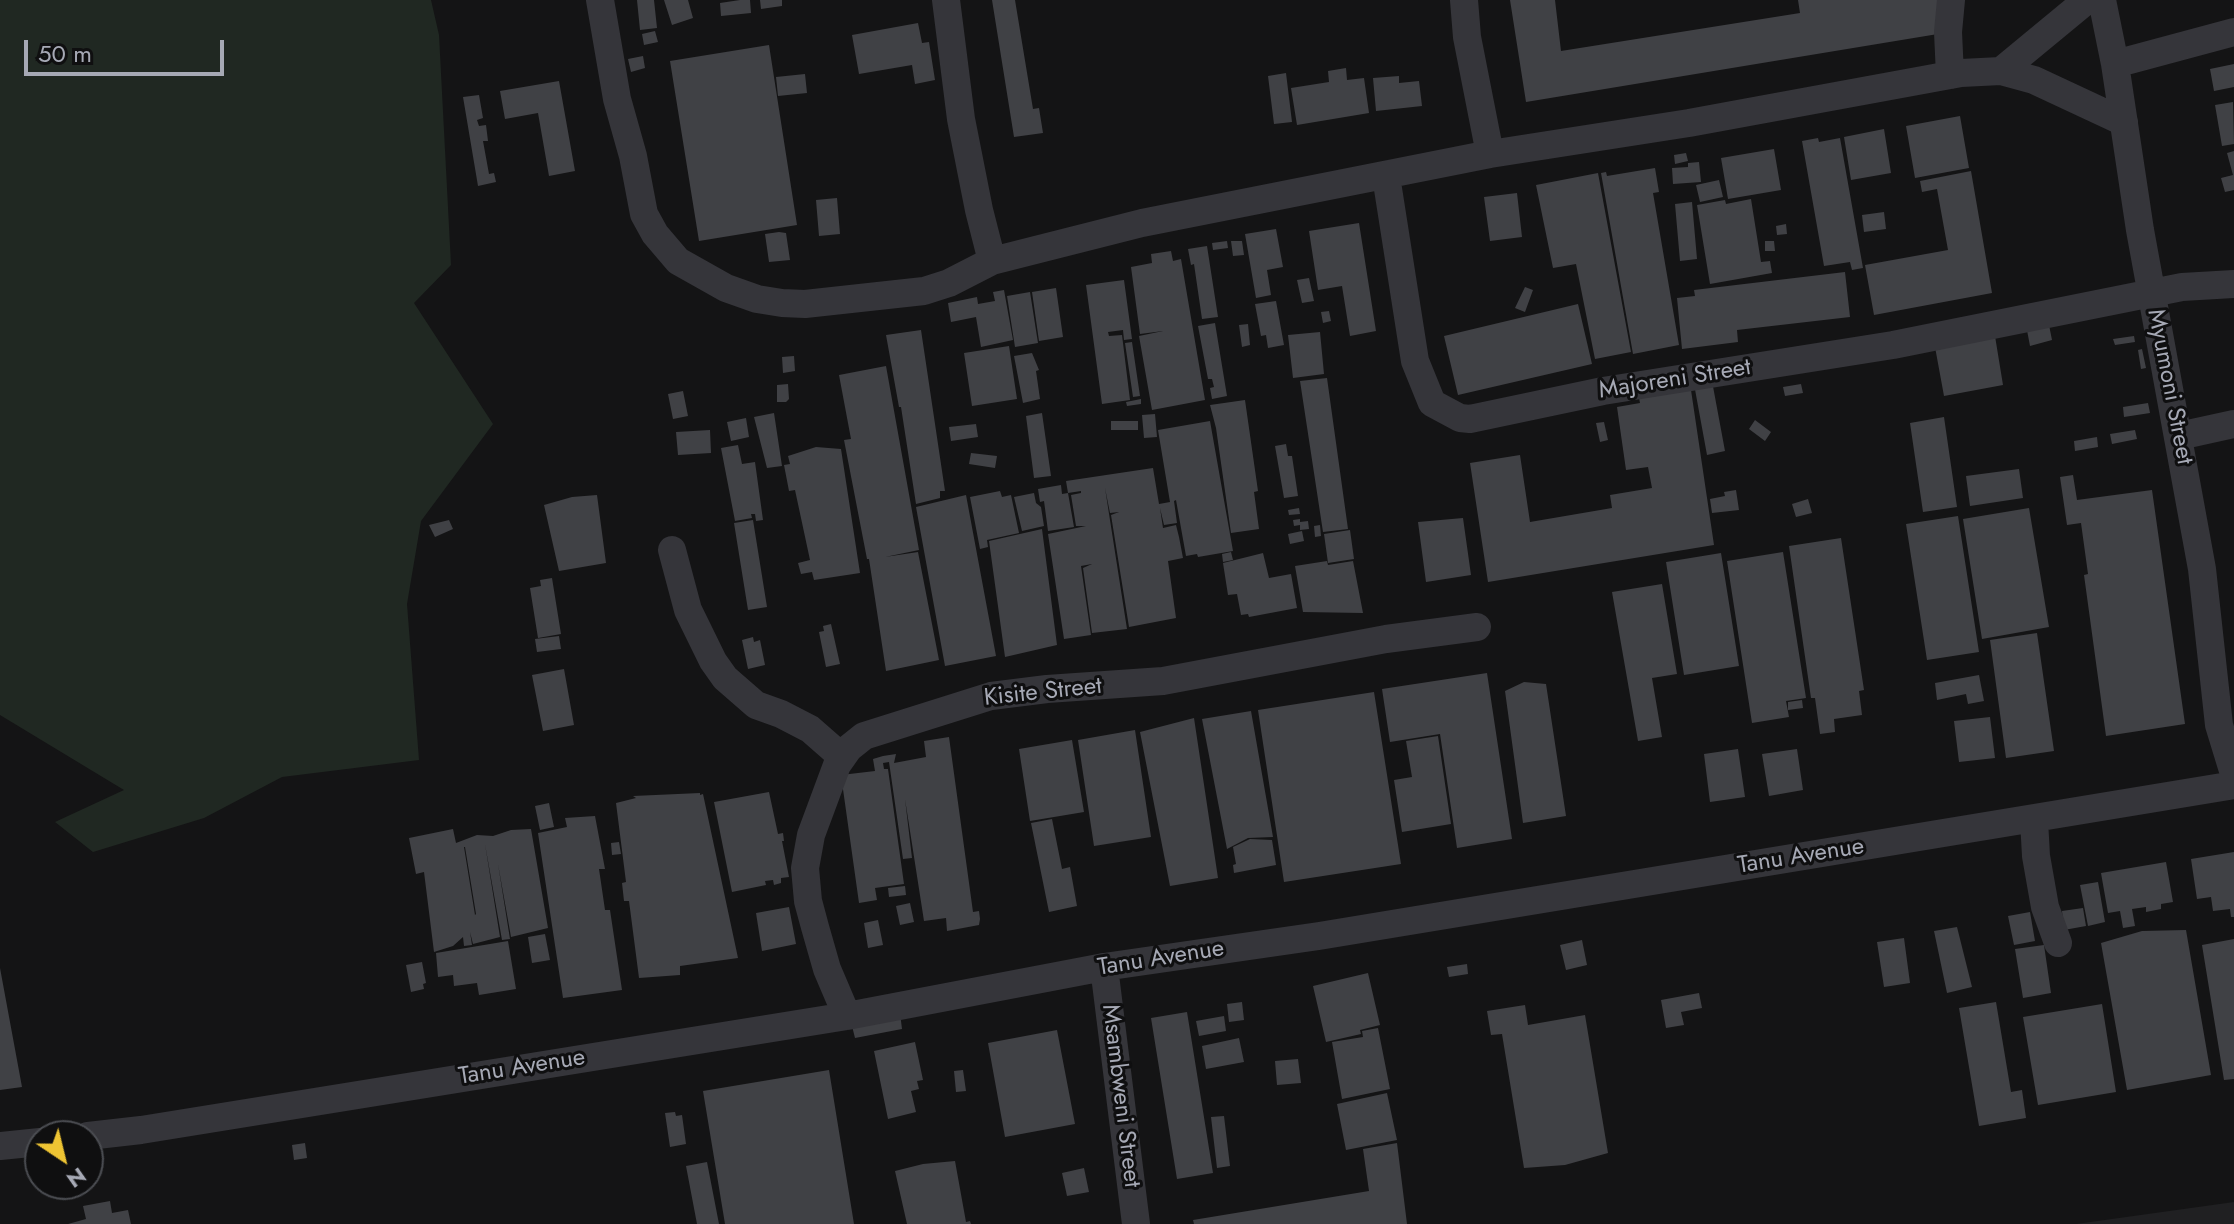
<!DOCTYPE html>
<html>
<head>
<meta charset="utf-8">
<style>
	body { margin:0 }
	#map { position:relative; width:2234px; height:1224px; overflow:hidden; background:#141415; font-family:Jost,sans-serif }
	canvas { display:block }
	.north { position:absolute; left:24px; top:1120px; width:80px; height:80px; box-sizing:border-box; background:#0f0f10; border:2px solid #4b4d52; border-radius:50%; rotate:145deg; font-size:22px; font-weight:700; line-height:32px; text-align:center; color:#a6a9b5 }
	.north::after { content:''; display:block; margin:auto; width:28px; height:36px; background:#eec433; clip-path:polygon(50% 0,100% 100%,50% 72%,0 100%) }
	.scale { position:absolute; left:24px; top:40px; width:200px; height:36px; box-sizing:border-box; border:4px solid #a6a9b5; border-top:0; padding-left:10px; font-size:24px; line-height:28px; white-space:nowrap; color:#a6a9b5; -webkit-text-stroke:6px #0f0f10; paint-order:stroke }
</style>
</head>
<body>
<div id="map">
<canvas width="2234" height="1224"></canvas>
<div class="north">N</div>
<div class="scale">50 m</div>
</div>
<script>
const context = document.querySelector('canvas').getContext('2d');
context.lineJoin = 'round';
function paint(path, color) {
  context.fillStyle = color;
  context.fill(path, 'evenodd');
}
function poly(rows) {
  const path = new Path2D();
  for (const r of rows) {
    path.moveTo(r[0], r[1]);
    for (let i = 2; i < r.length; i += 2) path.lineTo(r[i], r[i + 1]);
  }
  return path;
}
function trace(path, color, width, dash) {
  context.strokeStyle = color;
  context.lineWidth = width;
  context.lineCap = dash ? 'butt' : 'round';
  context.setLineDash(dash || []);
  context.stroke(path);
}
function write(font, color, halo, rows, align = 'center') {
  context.font = font + ' Jost,sans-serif';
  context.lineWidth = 6;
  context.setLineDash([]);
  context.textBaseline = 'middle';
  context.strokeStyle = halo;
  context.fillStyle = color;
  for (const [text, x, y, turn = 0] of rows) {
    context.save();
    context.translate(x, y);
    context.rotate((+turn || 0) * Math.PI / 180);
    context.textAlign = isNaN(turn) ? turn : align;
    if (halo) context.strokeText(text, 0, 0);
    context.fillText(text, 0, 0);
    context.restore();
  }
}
const built = poly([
	[2234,1202,2234,1224,2076,1224]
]);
const green = poly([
	[0,0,431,0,439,35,451,265,414,303,493,424,421,521,407,604,419,760,282,777,204,818,93,852,55,822,124,790,0,715]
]);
const building = poly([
	[637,0,654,0,657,28,640,30],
	[664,0,688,0,693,18,672,25],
	[740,0,750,0,751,13,721,16,720,3],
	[760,0,782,0,782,6,761,9],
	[992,0,1015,0,1033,109,1039,108,1043,133,1014,137],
	[1510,0,1555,0,1561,51,1800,13,1798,0,1939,0,1944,33,1526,102],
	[918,23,922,43,929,42,935,80,915,84,912,65,859,74,852,35],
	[655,31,658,42,644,45,642,34],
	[769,45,797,225,699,241,670,61],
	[643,56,645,68,631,72,628,59],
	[2234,64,2234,87,2214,91,2210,69],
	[1346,68,1347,80,1364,78,1369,113,1297,125,1291,88,1329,82,1328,71],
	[1286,73,1292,122,1274,124,1268,76],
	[805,74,807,93,778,96,776,77],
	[1399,76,1399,83,1419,81,1422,106,1376,111,1373,78],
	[559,81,575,171,549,176,538,113,505,119,500,91],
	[479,95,483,118,477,120,479,126,486,125,488,141,483,141,489,174,494,173,496,182,478,186,463,97],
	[2233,102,2234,144,2222,146,2215,105],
	[1960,116,1969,168,1915,178,1906,126],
	[1884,129,1891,173,1851,180,1844,137],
	[1818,138,1819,142,1840,138,1863,268,1852,270,1850,262,1824,266,1802,141],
	[1774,149,1781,190,1728,199,1721,158],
	[2234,151,2234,190,2225,192,2221,178,2233,175,2227,153],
	[1686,153,1688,161,1675,164,1674,155],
	[1699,162,1701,182,1673,184,1672,168,1688,167,1688,163],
	[1655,168,1659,192,1653,193,1679,345,1633,354,1601,173,1606,172,1607,176],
	[1971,171,1992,293,1874,315,1865,265,1948,250,1937,189,1922,192,1920,181],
	[1598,173,1631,352,1595,359,1576,264,1553,268,1536,185],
	[1719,180,1723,197,1700,202,1696,185],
	[1517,193,1522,237,1490,241,1484,197],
	[837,198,840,234,819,236,816,200],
	[1751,199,1761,262,1770,261,1772,273,1710,284,1697,205,1725,200,1726,204],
	[1692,202,1697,259,1680,261,1675,204],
	[1884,212,1886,229,1864,232,1862,215],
	[1359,223,1376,331,1350,336,1342,286,1318,290,1309,231],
	[1786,224,1787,234,1777,235,1776,226],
	[1276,229,1283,267,1267,270,1271,295,1256,298,1245,234],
	[779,232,786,233,790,260,769,262,765,234],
	[1227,241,1228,248,1213,250,1212,243],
	[1231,241,1242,241,1244,255,1233,256],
	[1765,241,1774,241,1775,251,1765,251],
	[1207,246,1218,317,1202,319,1194,264,1191,265,1188,249],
	[1171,251,1173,261,1181,259,1205,400,1152,410,1139,336,1163,331,1140,334,1131,267,1152,263,1151,254],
	[1845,272,1850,317,1737,330,1738,342,1682,349,1677,298,1695,296,1694,290],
	[1309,278,1314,301,1302,303,1297,280],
	[1124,280,1132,339,1124,340,1123,330,1108,332,1109,336,1122,335,1130,400,1102,404,1086,285],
	[1525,287,1533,290,1525,312,1515,308],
	[1056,288,1063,337,1039,341,1032,292],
	[1004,290,1013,340,981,347,976,317,951,322,948,303,977,297,978,304,995,301,993,292],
	[1030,292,1038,343,1015,347,1007,296],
	[1276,301,1284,345,1268,348,1266,335,1261,336,1255,304],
	[1578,304,1592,364,1458,395,1444,336],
	[1329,311,1331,321,1323,323,1321,312],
	[2048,320,2052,340,2030,346,2026,325],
	[1215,323,1227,396,1212,399,1210,388,1214,387,1212,379,1208,379,1198,326],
	[1248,324,1250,345,1242,347,1239,325],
	[921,330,945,491,940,491,940,498,916,504,901,407,899,407,886,335],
	[1320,332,1324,374,1293,378,1288,335],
	[1995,336,2003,385,1944,396,1935,347],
	[2134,336,2135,342,2115,345,2113,339],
	[1132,342,1140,396,1133,397,1125,343],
	[1009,346,1017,399,972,406,964,353],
	[2142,349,2146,368,2141,369,2138,350],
	[1032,353,1039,370,1036,371,1040,399,1023,403,1014,356],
	[794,356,795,371,783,373,782,357],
	[886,366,919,550,885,557,918,552,939,660,886,671,869,559,867,559,844,440,851,439,839,375],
	[1327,378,1348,529,1323,532,1300,381],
	[1712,381,1725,451,1707,455,1694,384],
	[788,384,789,399,786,402,777,402,777,385],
	[1801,384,1803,393,1785,396,1783,387],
	[1691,390,1714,545,1488,582,1470,463,1520,455,1530,522,1612,508,1610,495,1652,488,1648,467,1626,470,1617,407,1640,403,1639,398],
	[683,391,688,416,673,419,668,394],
	[1141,399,1141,404,1127,406,1126,402],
	[1245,400,1258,491,1254,492,1259,529,1231,533,1216,428,1210,405],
	[2148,403,2150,413,2124,417,2123,407],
	[774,413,782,466,767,468,754,417],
	[1042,413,1051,476,1034,478,1026,416],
	[1155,414,1157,437,1144,438,1142,415],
	[1944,417,1957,507,1923,512,1910,423],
	[746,418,749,437,731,441,727,422],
	[1755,420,1771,432,1765,441,1749,429],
	[1111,421,1138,421,1138,430,1111,430],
	[1210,421,1233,551,1198,557,1197,554,1186,556,1176,500,1174,501,1177,523,1164,525,1160,508,1163,528,1176,525,1179,537,1183,558,1168,561,1176,618,1129,627,1111,515,1119,512,1110,513,1105,488,1127,629,1092,633,1083,568,1092,564,1081,566,1091,635,1064,639,1048,534,1086,526,1076,526,1071,495,1081,493,1081,491,1068,493,1066,481,1153,468,1159,504,1170,502,1158,430],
	[1604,422,1608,440,1600,442,1596,423],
	[976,424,978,437,951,441,949,427],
	[710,430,711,453,678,455,676,432],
	[2135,430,2137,439,2112,444,2110,434],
	[2097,437,2098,447,2075,451,2074,441],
	[1286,444,1288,456,1292,456,1298,496,1284,498,1275,446],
	[738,445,742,464,755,462,763,520,756,521,755,514,751,514,752,518,735,521,721,448],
	[816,447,841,449,860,573,814,580,812,572,801,574,798,563,810,560,795,490,789,491,784,465,790,464,788,456],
	[971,453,997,456,995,468,969,464],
	[2019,469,2023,498,1970,506,1966,476],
	[2073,475,2077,500,2152,490,2185,724,2106,736,2084,575,2088,574,2081,523,2067,525,2060,477],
	[1061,485,1062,494,1068,493,1074,527,1048,531,1044,501,1040,502,1038,489],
	[1736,490,1739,510,1712,513,1710,499,1725,496,1724,492],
	[1000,491,1002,497,1011,495,1019,533,987,540,988,547,980,549,970,497],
	[1034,493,1036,503,1041,507,1044,526,1022,531,1014,497],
	[597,495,606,563,559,571,544,505,572,497],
	[966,495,996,656,945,666,916,507],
	[1808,499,1812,513,1796,517,1792,504],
	[1299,508,1300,514,1289,515,1288,510],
	[2029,508,2049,627,1982,639,1963,519],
	[1958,516,1979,652,1927,660,1906,524],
	[1463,518,1471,575,1426,582,1418,522],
	[1300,519,1300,522,1308,521,1309,529,1300,530,1300,525,1294,526,1293,520],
	[449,520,453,529,435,537,429,525],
	[753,520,767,607,748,610,734,523],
	[1320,525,1321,536,1315,537,1314,526],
	[1042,529,1057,645,1005,657,989,541],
	[1350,530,1354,559,1328,563,1324,534],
	[1302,531,1304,541,1290,544,1288,534],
	[1841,538,1864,690,1859,691,1862,715,1834,719,1835,732,1820,734,1815,698,1811,698,1789,546],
	[1231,552,1233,560,1223,562,1222,554],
	[1783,552,1806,698,1786,701,1789,717,1752,723,1727,561],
	[1263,553,1269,578,1291,574,1297,608,1249,617,1248,614,1241,615,1237,594,1228,595,1223,563],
	[1721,553,1739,666,1684,675,1666,562],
	[1327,561,1328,565,1353,561,1363,613,1303,612,1295,566],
	[552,578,561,634,538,638,530,588,541,586,540,580],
	[1662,584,1677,674,1652,678,1662,737,1638,741,1612,592],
	[831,624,840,664,826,667,819,632,824,631,823,626],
	[2037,633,2054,751,2006,758,1990,640],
	[559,636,561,649,537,652,535,639],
	[753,637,754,642,760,640,765,665,748,669,742,640],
	[564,669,574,725,543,731,532,675],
	[1487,673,1512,839,1457,848,1440,734,1390,742,1382,689],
	[1979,675,1984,701,1968,704,1966,694,1937,700,1935,683],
	[1524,682,1546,684,1566,816,1523,823,1505,691],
	[1374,692,1401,864,1284,882,1258,710],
	[1802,700,1803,708,1788,710,1788,702],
	[1251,711,1273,837,1248,838,1227,849,1202,719],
	[1990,717,1995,758,1959,762,1954,721],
	[1194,718,1218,878,1170,886,1140,732],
	[1135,730,1151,837,1094,846,1078,740],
	[1438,736,1451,824,1402,832,1394,780,1412,777,1406,741],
	[949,737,973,912,979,911,980,919,979,925,947,931,946,918,924,921,905,799,912,858,903,859,889,762,883,763,884,769,888,769,904,884,875,888,877,900,859,903,841,775,875,771,873,759,883,756,896,754,894,763,926,757,924,741],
	[1072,740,1084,812,1030,821,1019,749],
	[1738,749,1745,797,1710,802,1704,754],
	[1797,749,1803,790,1769,796,1762,754],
	[769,792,778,834,783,833,784,841,782,841,789,877,781,878,781,883,774,885,773,880,765,881,766,885,732,892,714,802],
	[700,793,700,795,703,794,738,958,680,966,680,975,639,978,629,901,624,901,622,883,626,882,616,803,636,798,633,796],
	[549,803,554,827,540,830,535,806],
	[595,816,605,869,599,869,605,910,610,910,622,990,563,998,538,833,567,827,565,818],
	[1052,819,1062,869,1070,867,1077,906,1049,912,1031,823],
	[453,829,456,843,477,835,493,836,511,830,531,829,548,928,511,937,498,864,510,939,502,940,485,844,500,937,473,944,470,932,472,945,464,946,463,937,453,946,434,952,424,872,416,874,409,838],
	[464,847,465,847,476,914,475,915],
	[1250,839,1272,840,1276,865,1234,873,1233,865,1236,864,1233,847],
	[619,842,621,854,612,855,611,843],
	[2234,852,2234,917,2231,917,2230,909,2213,911,2211,897,2197,899,2191,859],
	[2166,862,2173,902,2161,904,2161,909,2146,912,2146,907,2132,909,2135,926,2123,928,2120,911,2108,913,2101,873],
	[2098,882,2105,922,2088,926,2080,885],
	[905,886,906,895,889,897,888,888],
	[910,903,914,922,900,925,896,906],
	[789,907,796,944,762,951,756,913],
	[2083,908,2086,926,2064,930,2062,911],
	[2030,912,2035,941,2014,945,2008,916],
	[878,920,883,945,868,948,864,923],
	[1957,927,1972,987,1947,993,1934,931],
	[2186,930,2211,1075,2127,1090,2101,943,2142,931],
	[545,934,550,960,532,963,528,937],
	[1904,938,1910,983,1884,987,1877,942],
	[2234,939,2234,1079,2224,1080,2202,945],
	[1582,940,1587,965,1566,970,1560,945],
	[508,941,516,989,479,995,477,983,454,986,453,975,438,977,436,953],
	[2044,945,2051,993,2023,998,2015,949],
	[422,962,426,983,423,984,424,989,411,992,406,965],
	[1467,964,1468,974,1449,977,1447,967],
	[0,968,22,1087,0,1090],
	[1368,973,1380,1025,1360,1030,1361,1034,1326,1042,1313,986],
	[1699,993,1702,1008,1681,1012,1684,1025,1666,1028,1661,1000],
	[1242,1002,1244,1020,1229,1022,1227,1004],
	[1996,1002,2011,1092,2022,1090,2026,1118,1979,1126,1959,1008],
	[2102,1004,2116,1092,2038,1105,2023,1017],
	[1525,1005,1528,1025,1585,1015,1608,1153,1565,1165,1524,1168,1502,1034,1491,1035,1487,1011],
	[1187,1012,1213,1173,1177,1179,1151,1018],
	[900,1013,902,1029,855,1038,851,1022],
	[1224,1016,1226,1031,1199,1036,1196,1021],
	[1378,1028,1390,1089,1342,1099,1332,1042,1363,1037,1362,1031],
	[1057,1030,1075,1124,1005,1137,988,1043],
	[1239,1038,1244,1062,1206,1069,1202,1046],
	[915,1042,923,1080,917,1081,919,1089,911,1091,916,1112,888,1119,874,1051],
	[1298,1059,1301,1083,1277,1085,1275,1061],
	[829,1070,854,1224,725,1224,703,1091],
	[963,1070,966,1091,956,1092,954,1071],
	[1387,1093,1397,1140,1346,1150,1337,1104],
	[675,1112,676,1116,682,1115,686,1144,670,1147,665,1113],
	[1224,1116,1230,1166,1217,1168,1211,1117],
	[305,1143,307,1158,294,1160,292,1145],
	[1397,1143,1407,1224,1194,1224,1193,1220,1369,1191,1363,1149],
	[955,1161,966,1222,970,1221,971,1224,907,1224,895,1171,923,1164],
	[707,1162,719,1224,697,1224,686,1166],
	[1084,1168,1089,1192,1067,1196,1062,1173],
	[110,1201,112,1213,128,1210,131,1224,68,1224,86,1219,83,1206]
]);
const minor = poly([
	[600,0,617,99,633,156,644,214,655,234,678,261,726,288,757,299,782,303,805,304,924,291,949,283,992,261,1142,223,1490,154,1689,123,1961,73,2001,71,2034,80,2124,122],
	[946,0,961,119,979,210,992,261],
	[1464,0,1467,37,1490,154],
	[2102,0,2115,64,2140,230,2202,569,2219,725,2234,774],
	[2115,64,2234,32],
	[2001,71,2087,0],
	[1950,75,1948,32,1951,0],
	[1386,176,1415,361,1432,403,1460,418,1470,419,1603,391,1893,345,2182,287,2234,284],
	[2179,436,2234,424],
	[672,550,688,610,713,661,725,678,756,705,781,714,810,729,842,757],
	[2034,820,2036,856,2045,907,2058,943],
	[1104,967,1136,1224],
	[847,1016,827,969,815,927,808,901,805,868,811,835,837,765,849,748,864,736,991,696,1047,689,1163,681,1386,639,1477,627],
	[88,1136,141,1130,847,1016,1104,967,1319,936,2234,785],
	[0,1146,40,1142]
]);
const streetNames = [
	["Majoreni Street",1675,380,-9],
	["Myumoni Street",2169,387,79],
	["Kisite Street",1043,693,-6],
	["Tanu Avenue",1801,857,-9],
	["Tanu Avenue",1161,959,-9],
	["Tanu Avenue",522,1068,-9],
	["Msambweni Street",1120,1096,83]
];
paint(built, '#202022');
paint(green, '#202822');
paint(building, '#404145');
trace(minor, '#35353a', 28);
write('24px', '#a6a9b5', '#0f0f10', streetNames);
</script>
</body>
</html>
